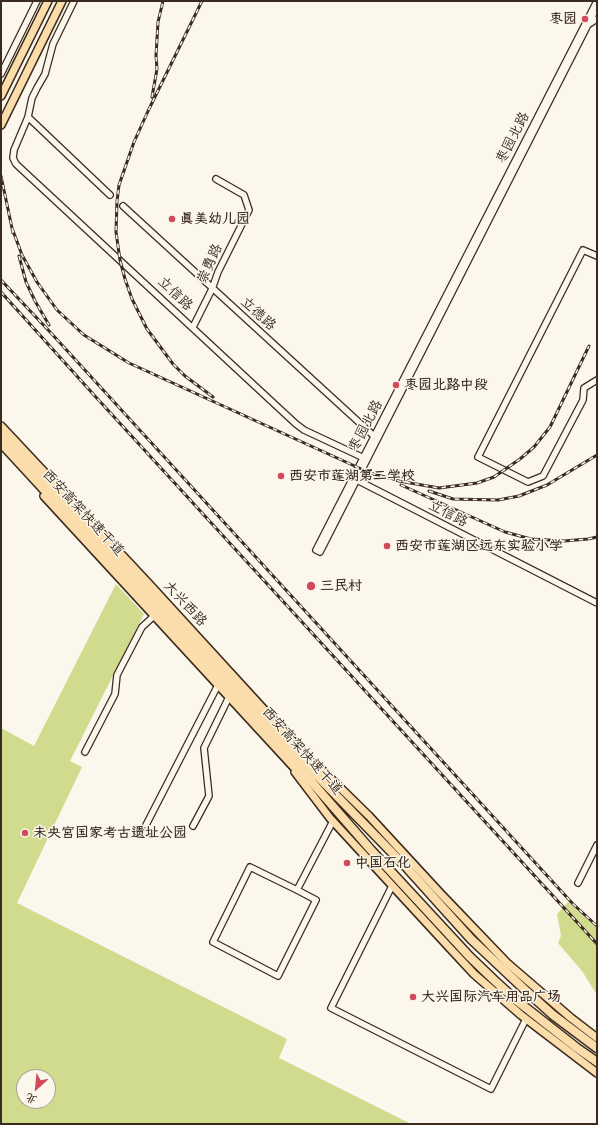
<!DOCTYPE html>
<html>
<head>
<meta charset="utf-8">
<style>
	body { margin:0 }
	#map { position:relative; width:598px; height:1125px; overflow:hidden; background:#fbf7ec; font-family:Caveat,"LXGW WenKai TC",sans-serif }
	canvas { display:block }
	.frame { position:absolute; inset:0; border:2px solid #3b2a1e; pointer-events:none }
	.north { position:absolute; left:16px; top:1069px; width:40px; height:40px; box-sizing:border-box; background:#fbf7ec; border:1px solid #aea59a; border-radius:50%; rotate:207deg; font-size:11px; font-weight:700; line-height:16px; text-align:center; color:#3b2a1e }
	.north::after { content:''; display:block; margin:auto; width:14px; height:18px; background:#d1495b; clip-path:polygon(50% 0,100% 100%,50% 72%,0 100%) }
</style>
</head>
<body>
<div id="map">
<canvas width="598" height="1125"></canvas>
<div class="frame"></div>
<div class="north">北</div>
</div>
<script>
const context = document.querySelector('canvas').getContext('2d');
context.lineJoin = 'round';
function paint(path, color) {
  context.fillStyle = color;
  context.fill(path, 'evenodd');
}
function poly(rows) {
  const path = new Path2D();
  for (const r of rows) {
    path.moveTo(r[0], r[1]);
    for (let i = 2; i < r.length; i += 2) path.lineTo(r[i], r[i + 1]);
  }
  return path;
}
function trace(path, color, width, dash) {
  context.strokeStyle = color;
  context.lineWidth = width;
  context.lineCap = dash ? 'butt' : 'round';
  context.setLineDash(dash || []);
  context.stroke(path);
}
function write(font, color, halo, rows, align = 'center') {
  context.font = font + ' Caveat,"LXGW WenKai TC",sans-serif';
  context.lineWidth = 3;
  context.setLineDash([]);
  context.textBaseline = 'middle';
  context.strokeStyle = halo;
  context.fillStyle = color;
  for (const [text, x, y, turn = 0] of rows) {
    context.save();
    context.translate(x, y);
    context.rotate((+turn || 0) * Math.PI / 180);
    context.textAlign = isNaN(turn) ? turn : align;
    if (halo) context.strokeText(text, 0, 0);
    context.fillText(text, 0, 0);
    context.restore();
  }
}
const green = poly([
	[116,584,144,614,70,761,82,767,17,903,287,1039,279,1058,411,1124,1,1124,1,728,34,746],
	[24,1077,48,1077,48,1101,24,1101],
	[568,902,597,928,597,995,582,971,558,943,561,936,557,914]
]);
const minor = poly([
	[74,1,53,44,45,74,37,88,32,98,28,117,14,150,13,158,16,164,296,424,304,430,366,459],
	[597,1,316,550,320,552,597,7],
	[589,24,597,19],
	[1,74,37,1],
	[28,117,110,195],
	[123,206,375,437],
	[597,256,583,250,478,457,528,482,543,476,583,400,584,388,597,380],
	[193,327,212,289,218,272,249,210,244,195,216,179],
	[355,479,597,603],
	[85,752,115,694,117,675,142,627,154,616],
	[146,825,218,685],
	[193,826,209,796,204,748,229,697],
	[578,883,597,845],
	[392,886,331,1008,491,1089,526,1019],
	[297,890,316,900,278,976,213,942,250,867,297,890,333,821]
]);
const major = poly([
	[1,96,48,1],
	[1,125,62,1],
	[1,426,149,584,301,750,322,776],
	[44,496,300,774],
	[320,768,369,816,440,893,507,963,571,1018,597,1038],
	[295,772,330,818,447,945,474,974,521,1015,597,1073]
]);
const highway = poly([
	[1,432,287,745,408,869,471,939,523,988,553,1015,597,1048],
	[1,443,283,749,371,850,469,956,494,980,516,1000,577,1048,597,1062]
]);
const rail = poly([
	[202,1,149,109,134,142,119,185,117,201,116,232,120,260,125,279,132,299,147,329,173,364,185,376,213,397],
	[152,97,157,69,156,56,158,22,163,1],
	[1,176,13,233],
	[12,228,22,255,37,282,57,310,84,335,129,363,370,473,399,481,439,488,477,483,494,477,520,459,534,447,550,427,589,346],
	[19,256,26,282,35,301,49,325],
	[1,280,51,333,573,904,597,926],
	[1,292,94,395,597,944],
	[401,485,505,532,531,539,564,541,588,539,597,537],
	[429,491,453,499,498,500,519,496,547,485,597,455]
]);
const markers = [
	[585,19,4,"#d1495b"],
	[172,219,4,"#d1495b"],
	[396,385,4,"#d1495b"],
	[281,476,4,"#d1495b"],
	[387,546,4,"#d1495b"],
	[311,586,5,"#d1495b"],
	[25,833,4,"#d1495b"],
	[347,863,4,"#d1495b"],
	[413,997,4,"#d1495b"]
];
const poiNames = [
	["枣园",577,19,"right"],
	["真美幼儿园",180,219],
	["枣园北路中段",404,385],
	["西安市莲湖第二学校",289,476],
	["西安市莲湖区远东实验小学",395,546],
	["三民村",320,586],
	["未央宫国家考古遗址公园",33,833],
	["中国石化",355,863],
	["大兴国际汽车用品广场",421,997]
];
const streetNames = [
	["枣园北路",513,138,-63],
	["崇勇路",210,264,-66],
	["立信路",175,294,43],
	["立德路",258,314,42],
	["枣园北路",366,426,-62],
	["西安高架快速干道",83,513,47],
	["立信路",448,514,27],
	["大兴西路",185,604,47],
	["西安高架快速干道",302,751,48]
];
paint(green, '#d1db8e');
trace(minor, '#3b2a1e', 8);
trace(major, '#3b2a1e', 10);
trace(highway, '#3b2a1e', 11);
trace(minor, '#fbf7ec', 5.5);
trace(major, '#fbddab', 7);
trace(highway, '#fbddab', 8);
trace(rail, '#3b2a1e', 3);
trace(rail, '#fbf7ec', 1.5, [4.5]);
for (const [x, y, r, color] of markers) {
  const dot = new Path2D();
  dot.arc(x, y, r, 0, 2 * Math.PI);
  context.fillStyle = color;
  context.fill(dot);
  trace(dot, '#fbf7ec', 1.5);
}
write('bold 14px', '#3b2a1e', '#fbf7ec', poiNames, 'left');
write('14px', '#3b2a1e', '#fbf7ec', streetNames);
</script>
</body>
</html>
